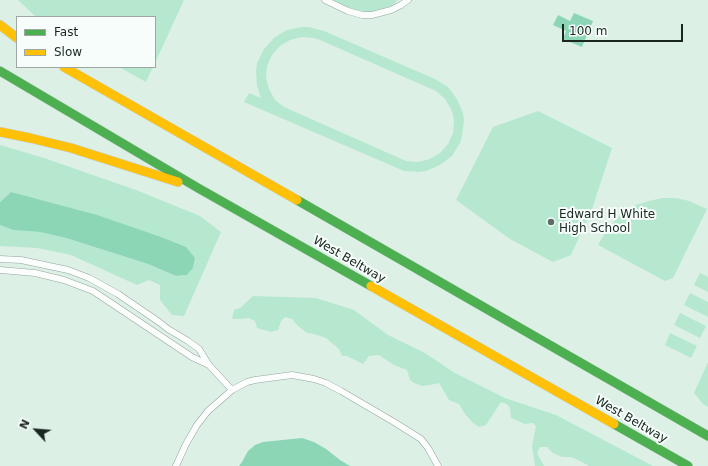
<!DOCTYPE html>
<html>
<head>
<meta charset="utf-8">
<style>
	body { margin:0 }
	#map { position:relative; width:708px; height:466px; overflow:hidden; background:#dcf0e6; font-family:"DejaVu Sans",sans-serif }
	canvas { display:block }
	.legend { position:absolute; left:16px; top:16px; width:140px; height:52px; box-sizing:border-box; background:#f6fdfa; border:1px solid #9ea7a3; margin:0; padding:5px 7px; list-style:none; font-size:12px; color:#192720 }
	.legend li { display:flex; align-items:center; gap:8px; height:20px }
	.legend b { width:20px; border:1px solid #9ea7a3 }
	.north { position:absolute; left:16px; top:410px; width:40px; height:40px; -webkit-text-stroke:3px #f6fdfa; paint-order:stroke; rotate:296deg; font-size:11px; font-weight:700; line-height:16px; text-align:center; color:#192720 }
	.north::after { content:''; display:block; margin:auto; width:14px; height:18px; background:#192720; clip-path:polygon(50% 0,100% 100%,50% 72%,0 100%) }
	.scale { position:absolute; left:562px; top:24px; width:121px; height:18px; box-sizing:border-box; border:2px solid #192720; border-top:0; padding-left:5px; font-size:12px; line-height:14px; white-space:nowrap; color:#192720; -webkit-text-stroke:3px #f6fdfa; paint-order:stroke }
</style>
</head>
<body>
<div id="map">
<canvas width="708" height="466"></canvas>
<ul class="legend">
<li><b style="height:5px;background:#4caf50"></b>Fast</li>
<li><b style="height:5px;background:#ffc107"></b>Slow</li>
</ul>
<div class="north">N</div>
<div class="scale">100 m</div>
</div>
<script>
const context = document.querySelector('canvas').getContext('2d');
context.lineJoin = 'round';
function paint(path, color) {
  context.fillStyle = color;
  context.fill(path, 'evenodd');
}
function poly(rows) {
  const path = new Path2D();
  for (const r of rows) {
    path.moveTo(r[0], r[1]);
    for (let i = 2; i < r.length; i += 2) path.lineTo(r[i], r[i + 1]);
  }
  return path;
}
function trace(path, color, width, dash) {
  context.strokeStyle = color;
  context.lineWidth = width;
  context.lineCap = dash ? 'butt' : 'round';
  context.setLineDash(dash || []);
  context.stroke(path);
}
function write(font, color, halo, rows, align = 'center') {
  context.font = font + ' "DejaVu Sans",sans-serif';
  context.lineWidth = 4;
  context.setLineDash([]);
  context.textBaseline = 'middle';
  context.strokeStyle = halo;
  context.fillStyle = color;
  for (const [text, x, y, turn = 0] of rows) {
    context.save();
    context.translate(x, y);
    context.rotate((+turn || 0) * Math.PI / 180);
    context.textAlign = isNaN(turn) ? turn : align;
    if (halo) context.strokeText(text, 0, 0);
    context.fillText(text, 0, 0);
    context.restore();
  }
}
const green = poly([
	[18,0,184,0,155,63,155,17,36,17],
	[333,0,398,0,391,6,370,12,355,10],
	[301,27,309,27,324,31,435,79,448,87,457,99,463,113,464,120,462,136,460,143,452,156,440,165,426,171,419,172,404,171,244,102,249,93,261,98,257,86,256,71,257,63,264,49,274,38,280,34,287,30],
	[302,37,314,38,320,40,436,91,445,99,451,109,453,115,454,121,453,133,448,144,440,153,430,159,418,162,406,161,284,107,275,100,269,89,266,78,267,66,272,55,280,46,290,40],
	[119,67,153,67,146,82],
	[538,111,612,148,591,212,571,255,553,262,510,239,456,200,493,127],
	[0,145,44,158,136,190,200,216,221,232,184,316,172,315,160,300,160,285,149,280,137,285,71,255,37,248,0,246,0,224,0,225,13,230,40,232,66,238,148,264,176,276,187,275,193,268,195,258,11,192,0,202],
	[662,198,676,198,689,201,707,209,673,278,665,281,598,245,606,231,616,219,627,210,636,205,649,201],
	[700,273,708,277,708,292,694,285],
	[690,293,708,302,708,317,684,305],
	[253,296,316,298,354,310,388,335,425,353,455,373,505,398,556,415,653,466,589,466,582,462,571,457,562,457,553,453,547,447,540,447,537,453,544,466,535,466,532,446,536,426,533,423,525,424,511,418,510,408,507,404,501,402,486,425,479,427,473,423,465,414,459,404,449,400,439,383,430,385,422,386,414,383,410,380,407,370,394,365,379,355,369,356,363,364,347,356,342,356,339,349,326,338,314,334,307,333,298,326,292,319,285,317,281,321,278,330,271,332,257,328,255,321,249,318,241,319,233,319,232,318,234,310,240,308],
	[680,313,706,326,700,338,674,325],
	[670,333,697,346,691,358,665,345],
	[708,362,708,407,703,404,694,393]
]);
const water = poly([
	[574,13,593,21,582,47,563,39,566,31,553,25,558,15,570,21],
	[11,192,97,215,161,237,186,247,195,258,193,268,187,275,176,276,148,264,66,238,40,232,13,230,0,225,0,202],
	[302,438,314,442,326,449,340,460,350,466,239,466,242,462,248,451,255,445,263,442]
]);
const street = poly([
	[325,0,348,11,362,15,372,15,391,10,401,5,408,0],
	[0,259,21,260,68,270,89,278,118,294,159,322,168,329,188,341,199,349,209,365,232,390],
	[0,270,35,273,64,280,93,291,192,357,209,365],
	[176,466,186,444,197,425,208,411,232,390,247,382,255,380,292,375,314,379,326,383,341,391,394,422,421,439,428,448,438,466]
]);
const fast = poly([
	[0,71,198,188,371,286],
	[297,200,708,436],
	[614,424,688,466]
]);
const slow = poly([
	[0,25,17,38],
	[64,67,297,200],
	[0,132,30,138,71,148,178,182],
	[371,286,614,424]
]);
const markers = [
	[551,222,4,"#5d6d65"]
];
const poiNames = [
	["Edward H White",559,215],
	["High School",559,229]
];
const streetNames = [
	["West Beltway",349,260,30],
	["West Beltway",631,420,30]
];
paint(green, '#b6e8d0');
paint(water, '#8cd6b6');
trace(street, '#95a59d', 7);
trace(fast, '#c4ceca', 10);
trace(slow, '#c4ceca', 10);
trace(street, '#fafdfb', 6);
trace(fast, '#4caf50', 9);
trace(slow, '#ffc107', 9);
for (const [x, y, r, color] of markers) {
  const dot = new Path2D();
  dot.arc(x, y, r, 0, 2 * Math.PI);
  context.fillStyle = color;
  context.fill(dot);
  trace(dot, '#f6fdfa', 1.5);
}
write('12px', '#192720', '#f6fdfa', poiNames, 'left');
write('12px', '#192720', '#f6fdfa', streetNames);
</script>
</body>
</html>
